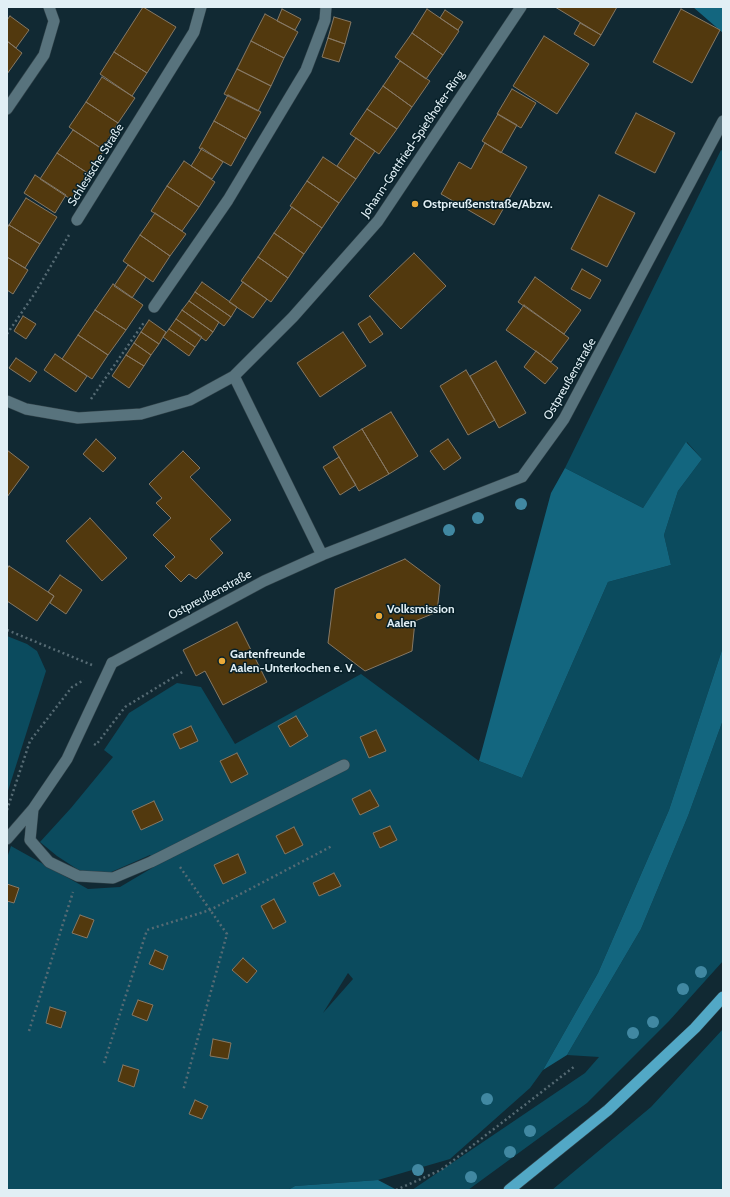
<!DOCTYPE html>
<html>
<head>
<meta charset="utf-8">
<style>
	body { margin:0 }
	#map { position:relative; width:730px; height:1197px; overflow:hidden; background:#112933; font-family:Cabin,sans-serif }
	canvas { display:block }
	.frame { position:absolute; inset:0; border:8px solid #e1eff5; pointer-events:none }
</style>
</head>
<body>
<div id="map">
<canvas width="730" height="1197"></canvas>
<div class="frame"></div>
</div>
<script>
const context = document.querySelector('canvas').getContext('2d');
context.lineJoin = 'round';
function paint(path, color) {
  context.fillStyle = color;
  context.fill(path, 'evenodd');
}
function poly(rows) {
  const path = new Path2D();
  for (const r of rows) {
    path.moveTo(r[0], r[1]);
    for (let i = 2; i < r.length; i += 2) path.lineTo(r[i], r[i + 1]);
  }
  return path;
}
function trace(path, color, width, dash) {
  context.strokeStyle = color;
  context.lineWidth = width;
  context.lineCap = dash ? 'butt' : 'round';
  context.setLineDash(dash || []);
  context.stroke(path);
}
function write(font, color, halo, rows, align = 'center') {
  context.font = font + ' Cabin,sans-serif';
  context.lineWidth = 3;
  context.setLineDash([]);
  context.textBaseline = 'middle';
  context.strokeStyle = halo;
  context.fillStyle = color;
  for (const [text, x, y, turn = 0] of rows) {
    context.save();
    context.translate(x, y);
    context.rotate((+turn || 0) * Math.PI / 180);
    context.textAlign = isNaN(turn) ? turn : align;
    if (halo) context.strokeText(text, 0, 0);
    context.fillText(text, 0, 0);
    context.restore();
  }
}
const green = poly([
	[721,150,723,151,723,647,669,810,598,973,543,1070,530,1088,450,1159,378,1180,295,1186,288,1190,7,1190,7,858,11,846,88,889,120,887,157,865,150,855,109,873,80,871,57,856,40,842,71,808,113,757,104,750,129,713,177,683,201,687,235,744,361,674,479,761,522,778,608,582,671,565,664,535,678,491,702,459,687,442,643,508,565,468],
	[348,973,353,979,323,1013],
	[7,636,27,644,37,651,46,671,7,794],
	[723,720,723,961,669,1021,587,1103,468,1190,412,1190,585,1073,599,1057,567,1055,641,929,688,816],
	[723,1029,723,1190,552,1190,651,1107]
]);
const forest = poly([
	[693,7,723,7,723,33],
	[686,442,702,459,678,491,664,535,671,565,608,582,522,778,479,761,551,493,565,468,643,508],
	[723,647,723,720,688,816,641,929,567,1055,543,1070,598,973,669,810],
	[378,1180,397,1190,288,1190,295,1186]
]);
const building = poly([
	[143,7,176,27,147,73,114,52,143,7],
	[555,7,617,7,601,35,555,7],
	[282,9,301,19,295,30,277,21,282,9],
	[427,9,459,31,443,55,412,33,427,9],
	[681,9,720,30,692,83,653,62,681,9],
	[445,10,463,22,458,30,440,18,445,10],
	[265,14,298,32,284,58,251,41,265,14],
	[10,16,29,30,16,48,7,41,7,20,10,16],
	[334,17,351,22,345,44,328,38,334,17],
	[580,23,601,35,594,46,574,34,580,23],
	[412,33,443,55,426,79,395,57,412,33],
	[544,36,589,64,557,114,513,86,544,36],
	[328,38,345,44,339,62,322,57,328,38],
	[7,41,22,53,7,74,7,41],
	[251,41,284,58,271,86,237,69,251,41],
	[114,52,147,73,132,96,100,74,114,52],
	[400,61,430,81,412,107,383,86,400,61],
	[237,69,271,86,258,111,224,94,237,69],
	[102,77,135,98,118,123,86,102,102,77],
	[383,86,412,107,397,129,367,109,383,86],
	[512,89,536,103,521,128,497,114,512,89],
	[228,95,261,112,246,139,214,121,228,95],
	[86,102,118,123,102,149,69,127,86,102],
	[367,109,397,129,379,154,350,134,367,109],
	[636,113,675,133,655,173,615,153,636,113],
	[498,114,517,125,501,153,482,141,498,114],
	[214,121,246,139,231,166,199,148,214,121],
	[73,130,104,150,89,174,57,153,73,130],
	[356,138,375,151,356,179,337,166,356,138],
	[485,143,527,167,494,225,441,194,459,162,471,169,485,143],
	[202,148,223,162,212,179,191,166,202,148],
	[57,153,89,174,72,200,40,179,57,153],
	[323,157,356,179,339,203,307,181,323,157],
	[184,161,215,182,199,207,167,186,184,161],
	[35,175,66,195,55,213,24,193,35,175],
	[307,181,339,203,322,228,290,206,307,181],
	[167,186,199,207,182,231,151,211,167,186],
	[599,195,635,213,607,267,571,249,599,195],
	[26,198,57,217,40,244,9,225,26,198],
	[292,207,322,228,304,254,274,233,292,207],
	[155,213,186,234,170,256,140,235,155,213],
	[9,225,40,244,25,268,7,257,7,228,9,225],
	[274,233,304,254,288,278,258,257,274,233],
	[140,235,170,256,153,282,123,261,140,235],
	[414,253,446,286,401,329,369,296,414,253],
	[7,257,28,270,13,294,7,290,7,257],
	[258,257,288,278,271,302,241,281,258,257],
	[128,265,146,277,132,298,114,286,128,265],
	[582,269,601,280,590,299,571,289,582,269],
	[535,277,581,310,564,334,518,302,535,277],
	[202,282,237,307,231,317,195,292,202,282],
	[243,282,267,299,253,318,229,302,243,282],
	[113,284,143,305,126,330,95,310,113,284],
	[195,292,231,317,224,326,189,301,195,292],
	[189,301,219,322,213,332,182,310,189,301],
	[524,305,569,338,551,362,506,330,524,305],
	[95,310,126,330,108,355,78,335,95,310],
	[182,310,213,332,206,341,176,319,182,310],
	[23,316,36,324,26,339,14,331,23,316],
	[370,316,383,334,370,343,358,324,370,316],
	[176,319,202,337,195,347,169,329,176,319],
	[149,320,166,332,159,344,141,332,149,320],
	[169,329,195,347,189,356,163,337,169,329],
	[141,332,159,344,151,355,134,343,141,332],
	[343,332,366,366,320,397,297,363,343,332],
	[78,335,108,355,92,379,62,359,78,335],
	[134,343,151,355,144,366,126,355,134,343],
	[536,351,558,368,545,384,524,367,536,351],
	[55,354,87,376,76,392,44,370,55,354],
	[126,355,144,366,129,388,112,376,126,355],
	[16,358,37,372,30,382,9,368,16,358],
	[496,361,526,413,499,428,470,376,496,361],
	[466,370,495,420,468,435,440,386,466,370],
	[391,412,418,456,389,474,362,429,391,412],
	[362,429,389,474,359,491,333,447,362,429],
	[96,439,116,458,103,472,83,454,96,439],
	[448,439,461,458,444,470,430,451,448,439],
	[7,450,29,467,7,497,7,450],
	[183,451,200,468,190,477,231,520,210,539,223,553,196,579,189,574,181,582,165,566,175,557,153,535,171,518,156,503,162,498,149,484,183,451],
	[339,457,356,485,340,495,323,467,339,457],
	[90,518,127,558,102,581,66,541,90,518],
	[405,559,440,585,437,612,415,621,412,651,365,671,328,643,335,589,405,559],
	[9,566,54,596,37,621,7,601,7,569,9,566],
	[60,575,82,590,66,614,50,603,54,596,48,592,60,575],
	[237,622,267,682,223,705,205,671,196,676,183,650,237,622],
	[296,716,308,736,290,747,278,726,296,716],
	[191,726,198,741,180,749,173,734,191,726],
	[376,730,386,751,369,758,360,737,376,730],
	[237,753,248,774,231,783,220,761,237,753],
	[370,790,379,806,360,815,352,799,370,790],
	[154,801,163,820,141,830,132,811,154,801],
	[390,826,397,840,380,848,373,833,390,826],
	[294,827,303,845,285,854,276,836,294,827],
	[238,854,246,873,223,884,214,865,238,854],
	[334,873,341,886,319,896,313,883,334,873],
	[7,884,19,888,14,903,7,901,7,884],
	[274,899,286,922,273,929,261,906,274,899],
	[80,915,94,920,87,938,72,933,80,915],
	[155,950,168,956,163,970,149,964,155,950],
	[243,958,257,971,247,983,232,970,243,958],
	[138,1000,153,1005,147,1021,132,1015,138,1000],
	[50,1007,66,1012,61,1028,46,1023,50,1007],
	[213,1039,231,1043,228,1059,210,1056,213,1039],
	[123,1065,139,1070,134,1087,118,1081,123,1065],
	[195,1100,208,1106,202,1119,189,1114,195,1100]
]);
const path = poly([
	[7,334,35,293,69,235],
	[91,399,145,321],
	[7,630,92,665],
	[94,744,96,745,125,707,184,671],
	[7,810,30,741,72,687,84,680],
	[180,867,227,934,183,1091],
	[29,1031,73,892],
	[104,1063,147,930,210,910,332,846],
	[396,1190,441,1170,575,1066]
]);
const service = poly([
	[7,109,44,55,54,21,49,7],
	[77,220,194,32,201,7],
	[154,307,228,200,306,70,325,20,326,7],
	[33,809,30,840,49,862,78,876,113,878,151,862,344,765],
	[7,839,33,809,67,759,112,663]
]);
const minor = poly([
	[234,376,322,555],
	[7,401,26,409,78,418,141,414,190,400,234,376,293,317,378,221,521,7],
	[112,663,264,581,322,555,522,477,564,419,723,121]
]);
const trunk = poly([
	[509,1190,608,1110,695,1028,723,997]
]);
const trees = [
	[521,504],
	[478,518],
	[449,530],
	[701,972],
	[683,989],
	[653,1022],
	[633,1033],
	[487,1099],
	[530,1131],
	[510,1152],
	[418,1170],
	[471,1177]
];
const markers = [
	[415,204,4,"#eaaa39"],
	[379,616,4,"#eaaa39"],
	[222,661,4,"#eaaa39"]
];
const streetNames = [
	["Johann-Gottfried-Spießhofer-Ring",413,144,-56],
	["Schlesische Straße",96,165,-58],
	["Ostpreußenstraße",570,379,-60],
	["Ostpreußenstraße",210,595,-28]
];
const poiNames = [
	["Ostpreußenstraße/Abzw.",423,204],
	["Volksmission",387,609],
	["Aalen",387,623],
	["Gartenfreunde",230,654],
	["Aalen-Unterkochen e. V.",230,668]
];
paint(green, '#0b4b5e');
paint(forest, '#13667f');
paint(building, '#52390e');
trace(building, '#867864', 1);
trace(service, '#32434a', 12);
trace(minor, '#32434a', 12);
trace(trunk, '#32434a', 12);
trace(path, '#566b74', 2.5, [2, 3]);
trace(service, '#58737d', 11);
trace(minor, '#58737d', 11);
trace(trunk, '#52a8c6', 11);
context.fillStyle = '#4188a2';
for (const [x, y] of trees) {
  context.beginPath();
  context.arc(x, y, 6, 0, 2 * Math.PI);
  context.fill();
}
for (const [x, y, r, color] of markers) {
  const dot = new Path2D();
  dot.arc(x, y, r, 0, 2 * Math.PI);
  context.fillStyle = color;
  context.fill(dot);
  trace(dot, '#072029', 1.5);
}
write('12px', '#e1eff5', '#072029', streetNames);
write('bold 12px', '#e1eff5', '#072029', poiNames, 'left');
</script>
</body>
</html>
